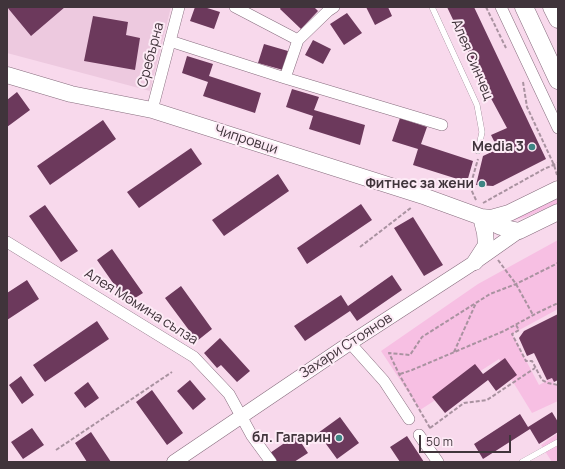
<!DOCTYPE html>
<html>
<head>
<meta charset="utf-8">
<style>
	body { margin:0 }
	#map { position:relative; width:565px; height:469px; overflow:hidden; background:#f8d9ec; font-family:Manrope,sans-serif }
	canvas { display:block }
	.frame { position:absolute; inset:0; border:8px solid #40343b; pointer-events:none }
	.scale { position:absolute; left:419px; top:435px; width:92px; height:18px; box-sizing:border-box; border:2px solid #40343b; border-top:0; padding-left:5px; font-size:12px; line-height:14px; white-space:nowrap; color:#40343b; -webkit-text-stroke:3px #fdebf6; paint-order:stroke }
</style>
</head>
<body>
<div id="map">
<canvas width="565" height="469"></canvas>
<div class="frame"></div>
<div class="scale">50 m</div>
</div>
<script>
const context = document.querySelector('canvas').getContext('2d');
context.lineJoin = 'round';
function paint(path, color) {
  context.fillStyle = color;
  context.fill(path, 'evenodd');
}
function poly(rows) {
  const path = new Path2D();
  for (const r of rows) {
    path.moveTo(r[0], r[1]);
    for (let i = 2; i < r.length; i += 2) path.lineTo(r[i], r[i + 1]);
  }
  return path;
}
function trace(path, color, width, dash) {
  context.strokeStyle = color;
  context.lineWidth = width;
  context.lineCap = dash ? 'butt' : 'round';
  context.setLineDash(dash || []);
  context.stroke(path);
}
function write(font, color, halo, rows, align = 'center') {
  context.font = font + ' Manrope,sans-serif';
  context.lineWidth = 4;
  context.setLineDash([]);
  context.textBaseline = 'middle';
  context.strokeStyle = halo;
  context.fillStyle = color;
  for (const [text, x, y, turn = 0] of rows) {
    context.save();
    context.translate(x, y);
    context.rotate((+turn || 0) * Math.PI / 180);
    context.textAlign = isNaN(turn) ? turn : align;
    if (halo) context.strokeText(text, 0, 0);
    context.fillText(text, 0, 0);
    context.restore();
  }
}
const built = poly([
	[7,7,171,7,150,91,7,53]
]);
const green = poly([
	[558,198,558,203,526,217,507,222],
	[558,240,558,309,512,334,539,385,552,378,555,385,558,384,558,401,532,413,499,359,420,410,381,351,478,284],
	[558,433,558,462,552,462,541,445]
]);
const building = poly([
	[7,7,65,7,31,36],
	[195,7,204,7,220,12,214,29,190,21],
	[281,7,314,7,318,11,301,29,280,9],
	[366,7,388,7,392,16,375,25],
	[447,7,474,7,546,159,493,186,476,185,483,156,498,149,491,135,507,128,487,91],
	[347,13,362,33,344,45,330,24],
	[93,16,128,22,126,35,140,38,135,70,84,61],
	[313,40,331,49,323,64,305,55],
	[264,44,288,51,283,70,258,63],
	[187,56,213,64,209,76,261,93,255,113,203,96,208,82,182,73],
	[292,89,319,97,314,110,365,125,360,145,309,129,313,116,286,107],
	[17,92,30,110,7,127,7,100],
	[400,118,427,127,421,144,473,161,467,182,413,165,418,149,392,141],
	[103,120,116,139,50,185,37,166],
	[191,148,202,164,139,208,127,192],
	[278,174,289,191,224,236,212,220],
	[361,204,372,220,307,264,297,248],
	[45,205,78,251,61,262,29,216],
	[413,217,443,265,424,276,394,228],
	[112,249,143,293,127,303,97,260],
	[392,275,402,290,357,321,350,311,305,341,294,326,341,295,348,306],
	[27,280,39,299,7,320,7,293],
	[181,286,212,329,197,341,165,298],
	[558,314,558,380,554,382,552,378,547,380,534,353,527,356,519,338,524,331],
	[97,321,109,339,45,382,33,365],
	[220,338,250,371,237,382,221,365,217,368,204,353],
	[505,358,517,375,496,391,488,380,445,413,432,397,475,364,483,374],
	[21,376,34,395,22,404,9,385],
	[190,380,206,399,193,410,177,391],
	[88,382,99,398,85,408,74,393],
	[152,390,183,433,167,445,136,402],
	[552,412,558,422,558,432,539,444,530,429,483,459,474,444,520,414,528,427],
	[340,417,359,443,337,459,318,433],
	[32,428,44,445,23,459,11,442],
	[91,432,111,462,87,462,75,443],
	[296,435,308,453,294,462,276,462,270,453],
	[407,436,424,462,400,462,390,447]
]);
const path = poly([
	[486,7,506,48],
	[523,82,527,107,554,165,557,175],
	[476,200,470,187,478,159],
	[483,203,544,169,558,163],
	[360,247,412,207],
	[498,260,516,284,533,315],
	[516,325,519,330,512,334,526,361,532,361,542,380,548,383,558,385],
	[454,352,476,303],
	[400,374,412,370,504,331,537,313,558,303],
	[430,428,400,376,389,353,410,355,422,337,490,294,516,284,558,263],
	[430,428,464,403,487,400,535,368],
	[56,450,172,372]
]);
const service = poly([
	[432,7,477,105,482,132,478,151],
	[522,462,558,442]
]);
const minor = poly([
	[235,7,298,40],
	[501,7,558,128],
	[170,41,285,78,442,125],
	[285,78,298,40,328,11,334,7],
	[152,110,179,7],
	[7,242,194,357,229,394,252,436,271,462],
	[350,343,384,381,409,419],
	[419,435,438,462]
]);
const tertiary = poly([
	[174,462,350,343,475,262,519,231]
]);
const secondary = poly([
	[7,75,71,94,152,110,426,197,481,217,491,218,509,213,558,189],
	[482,218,501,227,519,231,558,212],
	[475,262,486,245,485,233,481,217]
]);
const primary = poly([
	[524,7,558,80],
	[552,7,558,19]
]);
const markers = [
	[532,147,4,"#3d8584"],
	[482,184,4,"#3d8584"],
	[339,438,4,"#3d8584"]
];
const streetNames = [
	["Сребърна",151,55,-75],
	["Алея Синчец",472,60,67],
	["Чипровци",246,140,18],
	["Алея Момина сълза",141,307,32],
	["Захари Стоянов",346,346,-33]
];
const poiNames = [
	["Media 3",524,147],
	["Фитнес за жени",474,184],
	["бл. Гагарин",331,438]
];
paint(built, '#edc9df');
paint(green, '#f7bfe3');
paint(building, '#6c395c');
trace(service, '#876d7e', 6);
trace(minor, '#876d7e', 12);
trace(tertiary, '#876d7e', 15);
trace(secondary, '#876d7e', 17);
trace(primary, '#876d7e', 19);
trace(path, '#a992a0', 2, [4, 2]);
trace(service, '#fff', 5.5);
trace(minor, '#fff', 11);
trace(tertiary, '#fff', 14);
trace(secondary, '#fff', 16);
trace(primary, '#fff', 18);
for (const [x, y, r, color] of markers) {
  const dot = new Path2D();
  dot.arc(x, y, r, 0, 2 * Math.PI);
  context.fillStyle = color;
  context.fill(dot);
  trace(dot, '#fdebf6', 1.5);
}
write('14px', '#40343b', '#fdebf6', streetNames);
write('bold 14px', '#40343b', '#fdebf6', poiNames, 'right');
</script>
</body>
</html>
